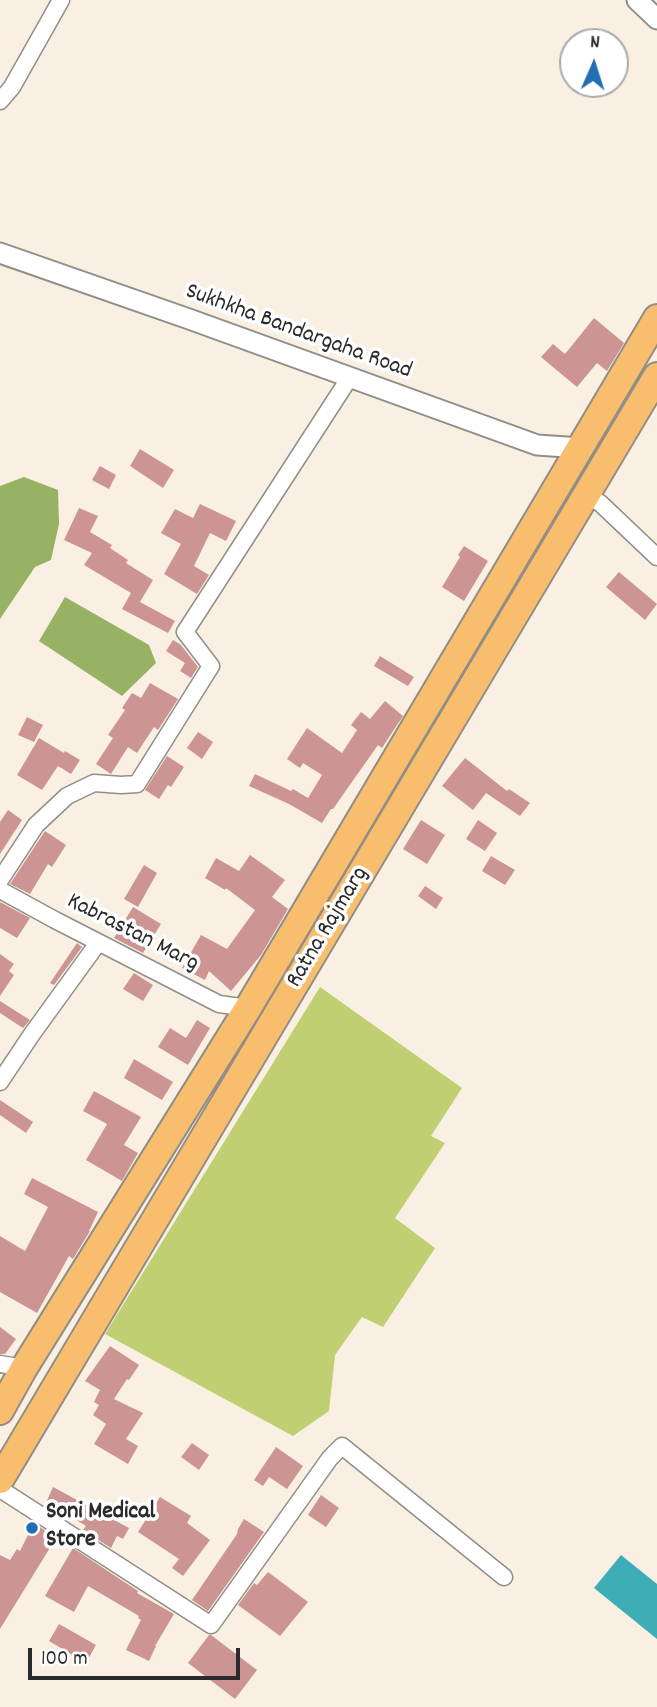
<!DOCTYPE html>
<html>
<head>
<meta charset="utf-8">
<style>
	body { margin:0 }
	#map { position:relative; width:657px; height:1707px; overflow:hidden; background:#f9f0e3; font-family:Dekko,sans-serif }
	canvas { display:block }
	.north { position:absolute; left:559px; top:28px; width:70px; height:70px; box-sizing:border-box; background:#fff; border:2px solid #aaa; border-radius:50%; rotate:3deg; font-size:19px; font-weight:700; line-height:28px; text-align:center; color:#2b2b2b }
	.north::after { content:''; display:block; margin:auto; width:24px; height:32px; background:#1f6fb2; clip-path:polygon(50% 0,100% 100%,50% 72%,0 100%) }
	.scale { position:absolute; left:28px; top:1648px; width:212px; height:32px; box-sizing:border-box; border:4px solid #2b2b2b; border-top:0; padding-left:9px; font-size:21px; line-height:24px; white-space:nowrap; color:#2b2b2b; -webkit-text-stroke:5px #fff; paint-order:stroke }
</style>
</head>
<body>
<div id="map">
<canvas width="657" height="1707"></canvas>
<div class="north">N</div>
<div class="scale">100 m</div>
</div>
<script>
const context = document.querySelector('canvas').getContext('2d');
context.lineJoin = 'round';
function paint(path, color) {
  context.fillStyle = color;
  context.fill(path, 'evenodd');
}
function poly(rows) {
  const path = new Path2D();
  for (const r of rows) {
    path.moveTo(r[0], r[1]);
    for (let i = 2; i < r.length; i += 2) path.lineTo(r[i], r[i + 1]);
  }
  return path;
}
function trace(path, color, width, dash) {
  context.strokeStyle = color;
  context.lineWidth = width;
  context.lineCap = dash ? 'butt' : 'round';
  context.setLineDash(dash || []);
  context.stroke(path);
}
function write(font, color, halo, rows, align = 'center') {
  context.font = font + ' Dekko,sans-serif';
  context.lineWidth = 7;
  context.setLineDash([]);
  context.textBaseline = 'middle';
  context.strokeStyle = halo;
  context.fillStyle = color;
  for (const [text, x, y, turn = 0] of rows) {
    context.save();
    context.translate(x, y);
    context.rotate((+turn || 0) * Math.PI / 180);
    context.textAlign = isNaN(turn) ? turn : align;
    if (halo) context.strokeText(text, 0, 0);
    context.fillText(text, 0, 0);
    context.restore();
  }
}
const green = poly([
	[320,987,462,1088,431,1136,445,1143,395,1218,435,1248,383,1327,362,1317,335,1355,329,1411,293,1436,105,1334]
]);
const forest = poly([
	[24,477,58,490,59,524,51,560,35,567,0,619,0,486],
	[65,597,149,645,156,663,122,696,39,641]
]);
const water = poly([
	[621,1555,657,1584,657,1639,594,1588]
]);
const building = poly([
	[594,318,624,343,607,371,597,363,577,387,541,357,553,344,565,354],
	[140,449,174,470,163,488,130,466],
	[100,466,116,475,109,489,92,480],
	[200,504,236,521,226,541,210,533,194,566,209,575,197,594,164,574,181,544,161,533,175,509,193,518],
	[79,508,98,516,90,532,112,545,110,548,128,560,126,563,153,580,140,602,175,621,168,633,122,609,131,593,84,565,92,553,64,540],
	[464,546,488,561,464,601,442,587,460,557,458,555],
	[619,572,657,604,645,620,606,587],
	[173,640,181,645,198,667,191,678,180,671,185,663,166,651],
	[380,656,414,677,408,686,374,666],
	[150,683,178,699,158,730,154,727,137,753,128,747,111,774,96,764,113,738,108,735,125,710,122,708,132,693,141,698],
	[385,701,403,716,382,748,378,745,333,809,331,809,322,823,289,804,249,786,255,774,291,791,293,789,308,798,322,775,303,763,300,768,287,759,307,728,342,753,357,730,351,725,361,712,370,719],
	[27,717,43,725,34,742,18,735],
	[198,732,213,742,202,759,187,748],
	[39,738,64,753,65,751,80,760,71,774,58,766,42,790,17,775],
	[167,756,184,767,171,787,168,785,159,799,145,790],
	[465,758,507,791,509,789,530,803,520,816,486,793,473,810,442,786],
	[8,810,22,820,0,854,0,822],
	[421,820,445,835,427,864,403,849],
	[478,820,497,833,485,851,466,839],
	[45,831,66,845,52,867,48,864,30,894,10,884],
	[250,855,285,880,272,897,288,909,261,955,231,991,209,971,205,980,182,968,201,935,227,949,255,910,226,888,225,890,205,878,216,858,239,871],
	[491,856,515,870,505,885,482,871],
	[144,865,157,873,138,907,124,899],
	[425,886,443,898,436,909,418,896],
	[0,902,30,918,17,938,0,928],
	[133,907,161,924,143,953,114,938],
	[77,943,82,947,54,985,50,983],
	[0,954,14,964,9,971,14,975,0,996],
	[134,973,153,985,143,1001,123,989],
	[0,1001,30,1020,23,1028,0,1013],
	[197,1020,210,1028,188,1065,158,1047,170,1028,186,1038],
	[134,1059,173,1082,162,1100,124,1078],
	[94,1091,141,1117,124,1145,138,1153,122,1181,86,1160,107,1124,83,1111],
	[0,1100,33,1122,26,1133,0,1115],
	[32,1178,98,1212,89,1231,90,1231,73,1259,69,1256,37,1313,0,1292,0,1236,25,1251,48,1207,24,1194],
	[0,1327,16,1339,5,1354,0,1354],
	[110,1346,139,1365,129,1380,127,1379,114,1399,143,1413,126,1439,138,1446,128,1464,94,1444,106,1424,93,1415,99,1405,94,1402,100,1390,85,1381],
	[192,1443,209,1455,199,1470,181,1457],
	[276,1447,303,1466,287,1489,269,1477,263,1486,254,1480],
	[53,1487,129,1528,123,1539,117,1536,111,1548,83,1530,86,1526,70,1516,67,1520,45,1505],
	[321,1495,339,1508,326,1527,308,1515],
	[160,1497,191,1516,187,1523,210,1540,183,1576,172,1568,179,1559,138,1532],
	[244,1519,264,1532,208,1611,192,1600,237,1534,238,1529],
	[34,1523,56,1538,0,1629,0,1555,10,1560,17,1549,20,1551],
	[73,1548,138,1591,137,1593,174,1614,155,1646,156,1646,149,1661,126,1650,141,1620,138,1618,139,1616,88,1586,74,1612,45,1596],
	[268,1572,308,1602,280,1636,238,1605,254,1583,257,1585],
	[59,1624,96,1645,86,1663,49,1641],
	[209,1635,211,1635,257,1670,235,1699,188,1663]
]);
const minor = poly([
	[0,101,12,87,61,0],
	[587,495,600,503,657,557],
	[0,880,36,825,67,796,94,783,121,785,137,784,211,666,185,632,350,377],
	[0,890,55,920,219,1004,248,1008],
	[0,1082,32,1034,98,943],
	[0,1364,24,1368],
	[0,1489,211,1625,330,1458,342,1446,504,1577]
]);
const tertiary = poly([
	[637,0,657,19],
	[0,253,189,319,537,445,581,448]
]);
const trunk = poly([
	[0,1411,24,1368,248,1008,657,318],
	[0,1480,657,376]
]);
const markers = [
	[32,1528,7,"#1f6fb2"]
];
const streetNames = [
	["Sukhkha Bandargaha Road",298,333,20],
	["Ratna Rajmarg",329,928,-59],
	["Kabrastan Marg",132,934,27]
];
const poiNames = [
	["Soni Medical",46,1514],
	["Store",46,1542]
];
paint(green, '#bfcf71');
paint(forest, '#97b263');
paint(water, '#3daeb5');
paint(building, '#cc9493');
trace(minor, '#928e87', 19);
trace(tertiary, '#928e87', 23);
trace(trunk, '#928e87', 30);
trace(minor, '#fff', 16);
trace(tertiary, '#fff', 19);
trace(trunk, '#f9be6d', 26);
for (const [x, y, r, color] of markers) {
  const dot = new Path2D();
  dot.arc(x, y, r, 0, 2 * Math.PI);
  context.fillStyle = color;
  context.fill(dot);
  trace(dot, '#fff', 2.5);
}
write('24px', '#2b2b2b', '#fff', streetNames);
write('bold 24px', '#2b2b2b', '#fff', poiNames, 'left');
</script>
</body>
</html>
